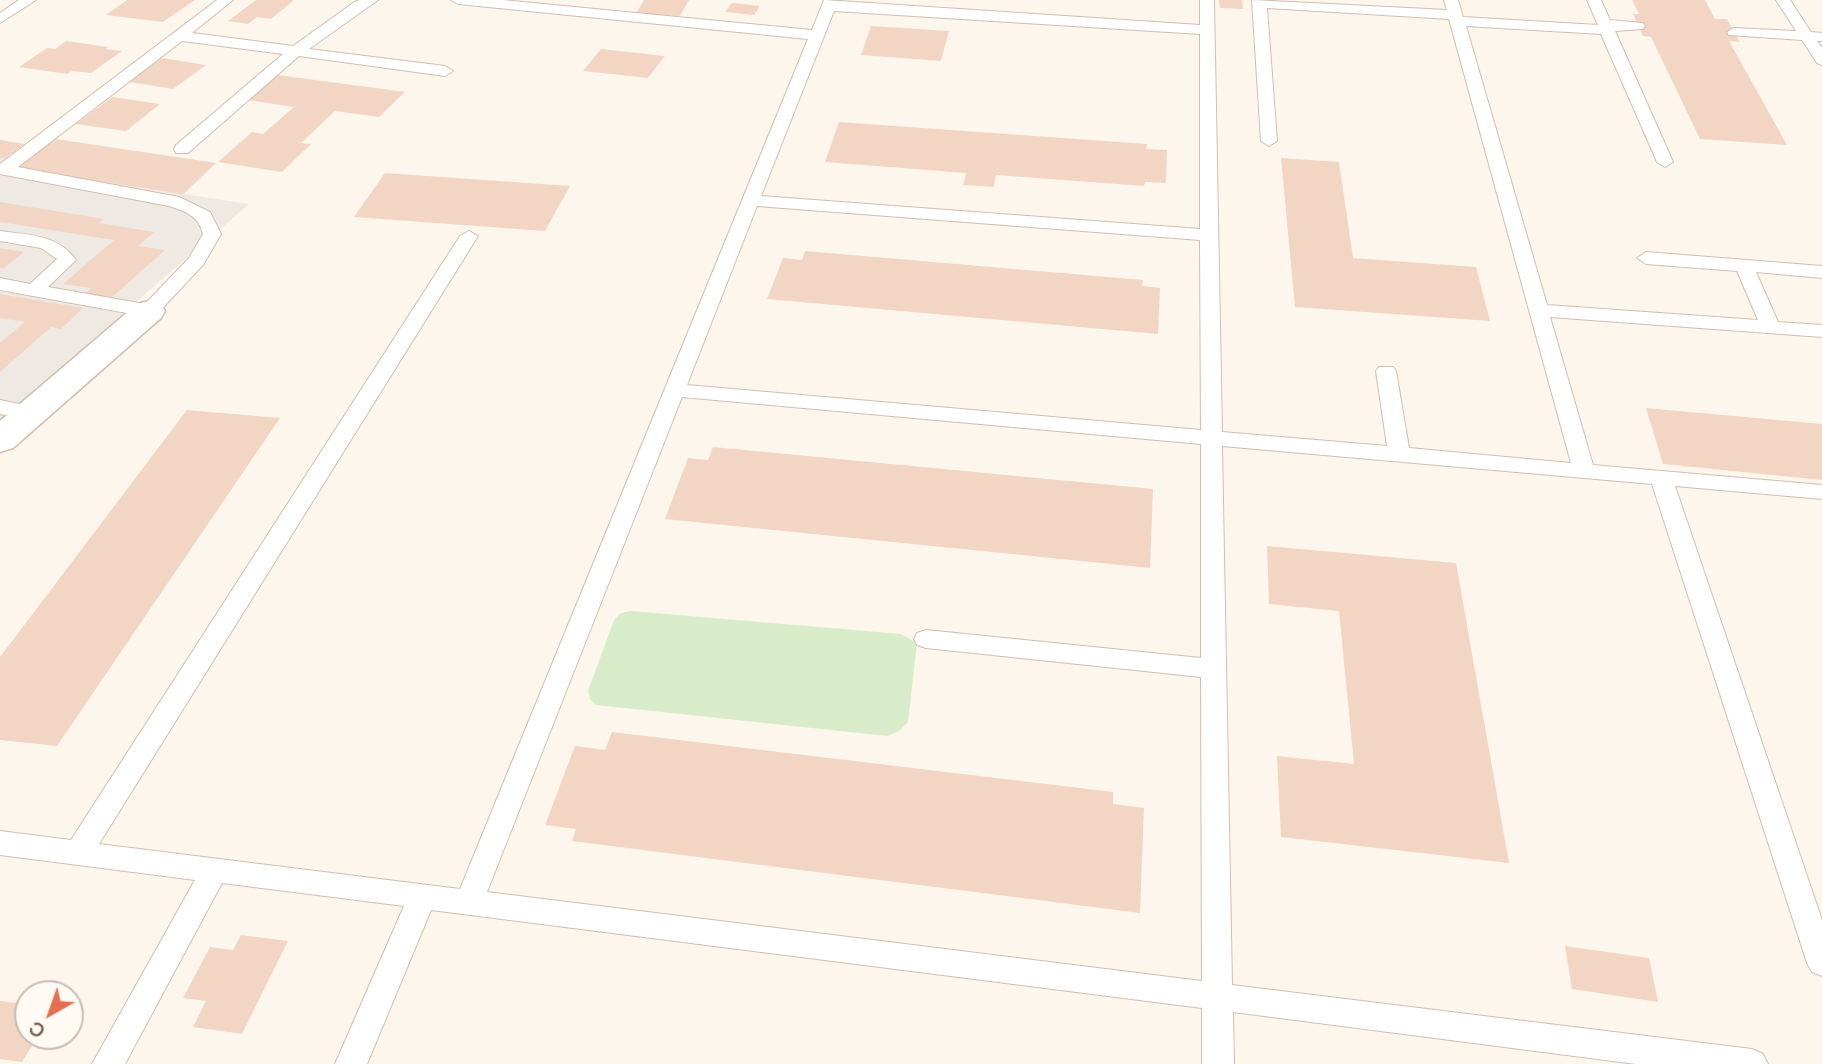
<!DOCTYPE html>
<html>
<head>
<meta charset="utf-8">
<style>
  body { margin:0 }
  #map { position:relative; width:1822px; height:1064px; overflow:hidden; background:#fdf6ec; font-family:Manrope,sans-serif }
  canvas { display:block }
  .north { position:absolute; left:14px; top:980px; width:70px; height:70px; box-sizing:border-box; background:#fffaf3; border:2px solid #cabbb1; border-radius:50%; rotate:220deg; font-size:19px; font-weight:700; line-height:28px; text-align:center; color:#7a5c4d }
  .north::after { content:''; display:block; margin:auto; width:24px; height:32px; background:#e76f51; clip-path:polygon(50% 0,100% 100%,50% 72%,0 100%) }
</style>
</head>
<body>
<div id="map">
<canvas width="1822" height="1064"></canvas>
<div class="north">С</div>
</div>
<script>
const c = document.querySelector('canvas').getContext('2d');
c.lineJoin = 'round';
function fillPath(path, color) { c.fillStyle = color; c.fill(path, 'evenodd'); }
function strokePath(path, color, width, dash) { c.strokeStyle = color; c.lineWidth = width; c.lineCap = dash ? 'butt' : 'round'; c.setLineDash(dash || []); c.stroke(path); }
const industrial = new Path2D(`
  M 55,139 L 216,163 L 184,194 L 249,204 L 0,420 L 0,140 L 44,147 Z`);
const green = new Path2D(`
  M 631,611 L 901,634 L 917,643 L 908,722 L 899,731 L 887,736 L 596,705 L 590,699 L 588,691 L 614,620 L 621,613 Z`);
const building = new Path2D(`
  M 127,0 L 195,0 L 163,22 L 106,15 Z
  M 256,0 L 294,0 L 271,19 L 257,17 L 248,24 L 228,21 Z
  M 644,0 L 689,0 L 680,16 L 636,13 Z
  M 1219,0 L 1242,0 L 1243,9 L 1220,8 Z
  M 1632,0 L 1705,0 L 1715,19 L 1727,19 L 1740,42 L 1729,41 L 1787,145 L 1700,139 L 1651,37 L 1643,36 L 1633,14 L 1639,14 Z
  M 732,3 L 760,6 L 754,15 L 725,12 Z
  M 871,26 L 949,31 L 941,61 L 861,55 Z
  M 66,41 L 108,47 L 106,49 L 122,51 L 91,73 L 72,71 L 67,74 L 19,67 L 47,48 L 55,49 Z
  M 601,49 L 665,56 L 648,78 L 583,71 Z
  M 162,58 L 206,65 L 173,89 L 129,82 Z
  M 278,75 L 405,92 L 379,117 L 335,111 L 301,143 L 311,144 L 282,172 L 218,162 L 252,132 L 263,134 L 294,107 L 248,100 Z
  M 112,97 L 160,104 L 126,131 L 76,124 Z
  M 839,122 L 1147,144 L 1146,149 L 1167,150 L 1166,183 L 1145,182 L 1144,186 L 996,175 L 994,187 L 963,185 L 966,173 L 825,162 Z
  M 55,139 L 216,163 L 183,194 L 15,168 Z
  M 0,140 L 24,144 L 5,158 L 0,158 Z
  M 1281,158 L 1339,162 L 1353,258 L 1476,267 L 1490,321 L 1295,307 Z
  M 385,173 L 570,186 L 545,231 L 354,217 Z
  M 0,202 L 104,219 L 99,223 L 154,232 L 138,246 L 165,250 L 111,298 L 86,293 L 91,288 L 63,284 L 114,240 L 0,222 Z
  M 0,248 L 24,252 L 3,269 L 0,268 Z
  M 805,251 L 1143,280 L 1142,286 L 1160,288 L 1158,334 L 767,299 L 783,258 L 802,260 Z
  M 0,294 L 83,308 L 61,329 L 51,327 L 0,372 L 0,343 L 25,322 L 0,318 Z
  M 1646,408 L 1822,424 L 1822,480 L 1663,464 Z
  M 187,410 L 280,418 L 57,746 L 0,740 L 0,657 Z
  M 713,447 L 1153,489 L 1150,568 L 665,519 L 688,458 L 708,460 Z
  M 1267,546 L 1456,563 L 1509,863 L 1281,837 L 1277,756 L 1354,764 L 1339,611 L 1269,604 Z
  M 612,732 L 1113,792 L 1113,804 L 1144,808 L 1140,913 L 572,841 L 576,829 L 545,825 L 575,746 L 605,750 Z
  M 241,935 L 288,941 L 242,1034 L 193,1027 L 206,1001 L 183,998 L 210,947 L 233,950 Z
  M 1565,946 L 1649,958 L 1658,1002 L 1572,989 Z
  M 0,1001 L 28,1004 L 28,1036 L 38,1036 L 22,1062 L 0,1059 Z`);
const service = new Path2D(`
  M 19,0 L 36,0 L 0,23 L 0,13 Z
  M 217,0 L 233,0 L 192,33 L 293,46 L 353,3 L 359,0 L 378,0 L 309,49 L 445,66 L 453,71 L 445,76 L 299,56 L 188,153 L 176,153 L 174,149 L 176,145 L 283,54 L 182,41 L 18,167 L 179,197 L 210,212 L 221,234 L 203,265 L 156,315 L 149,317 L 0,290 L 0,278 L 30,284 L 57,259 L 41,248 L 0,241 L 0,231 C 28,235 58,234 76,260 L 48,287 L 145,304 L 189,258 L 203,234 C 199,216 185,211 169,206 L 0,174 L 0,164 Z
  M 451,0 L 502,0 L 812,30 L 824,0 L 1200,25 L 1200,0 L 1214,0 L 1222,432 L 1387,446 L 1376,371 L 1379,367 L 1393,367 L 1396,371 L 1409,448 L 1571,463 L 1449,19 L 1267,8 L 1277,141 L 1269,146 L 1261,141 L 1252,0 L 1447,10 L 1444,0 L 1458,0 L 1463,17 L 1598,25 L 1587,0 L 1601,0 L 1610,20 L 1643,23 L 1645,26 L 1643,29 L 1615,31 L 1673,162 L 1665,167 L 1657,162 L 1601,34 L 1466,26 L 1547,305 L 1758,320 L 1737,271 L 1646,264 L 1637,258 L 1646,252 L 1822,266 L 1822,278 L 1756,272 L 1778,322 L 1822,325 L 1822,337 L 1550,317 L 1593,465 L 1822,485 L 1822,499 L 1675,486 L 1822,920 L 1822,976 L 1812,972 L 1807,963 L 1652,484 L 1222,446 L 1232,985 L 1752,1049 L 1763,1054 L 1768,1064 L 1636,1064 L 1233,1012 L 1234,1064 L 1202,1064 L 1202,1008 L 431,910 L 367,1064 L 335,1064 L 404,906 L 222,883 L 125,1064 L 92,1064 L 195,880 L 0,855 L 0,831 L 71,840 L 460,236 L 469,231 L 478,236 L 99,844 L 460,889 L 808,39 L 458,4 ZM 834,11 L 1200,34 L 1200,229 L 761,196 ZM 757,206 L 1200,240 L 1201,430 L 687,385 ZM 682,397 L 1201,444 L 1201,658 L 926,630 L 917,633 L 914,639 L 917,645 L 926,648 L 1201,677 L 1202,981 L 487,892 Z
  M 1776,0 L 1790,0 L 1811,32 L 1822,33 L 1822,41 L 1817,41 L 1822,48 L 1822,65 L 1817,63 L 1802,40 L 1729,35 L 1727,32 L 1734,28 L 1796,31 Z
  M 0,400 L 38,408 L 41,413 L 38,418 L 31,420 L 0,414 Z`);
const minor = new Path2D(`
  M 149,301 L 161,304 L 165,311 L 161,318 L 13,448 L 0,452 L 0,421 L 137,304 Z`);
fillPath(industrial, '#efe9e4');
fillPath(green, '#d8ecc9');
fillPath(building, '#f3d5c3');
strokePath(service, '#d1beb0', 2);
strokePath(minor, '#d1beb0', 3);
fillPath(service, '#fff');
fillPath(minor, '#fff');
</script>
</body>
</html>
